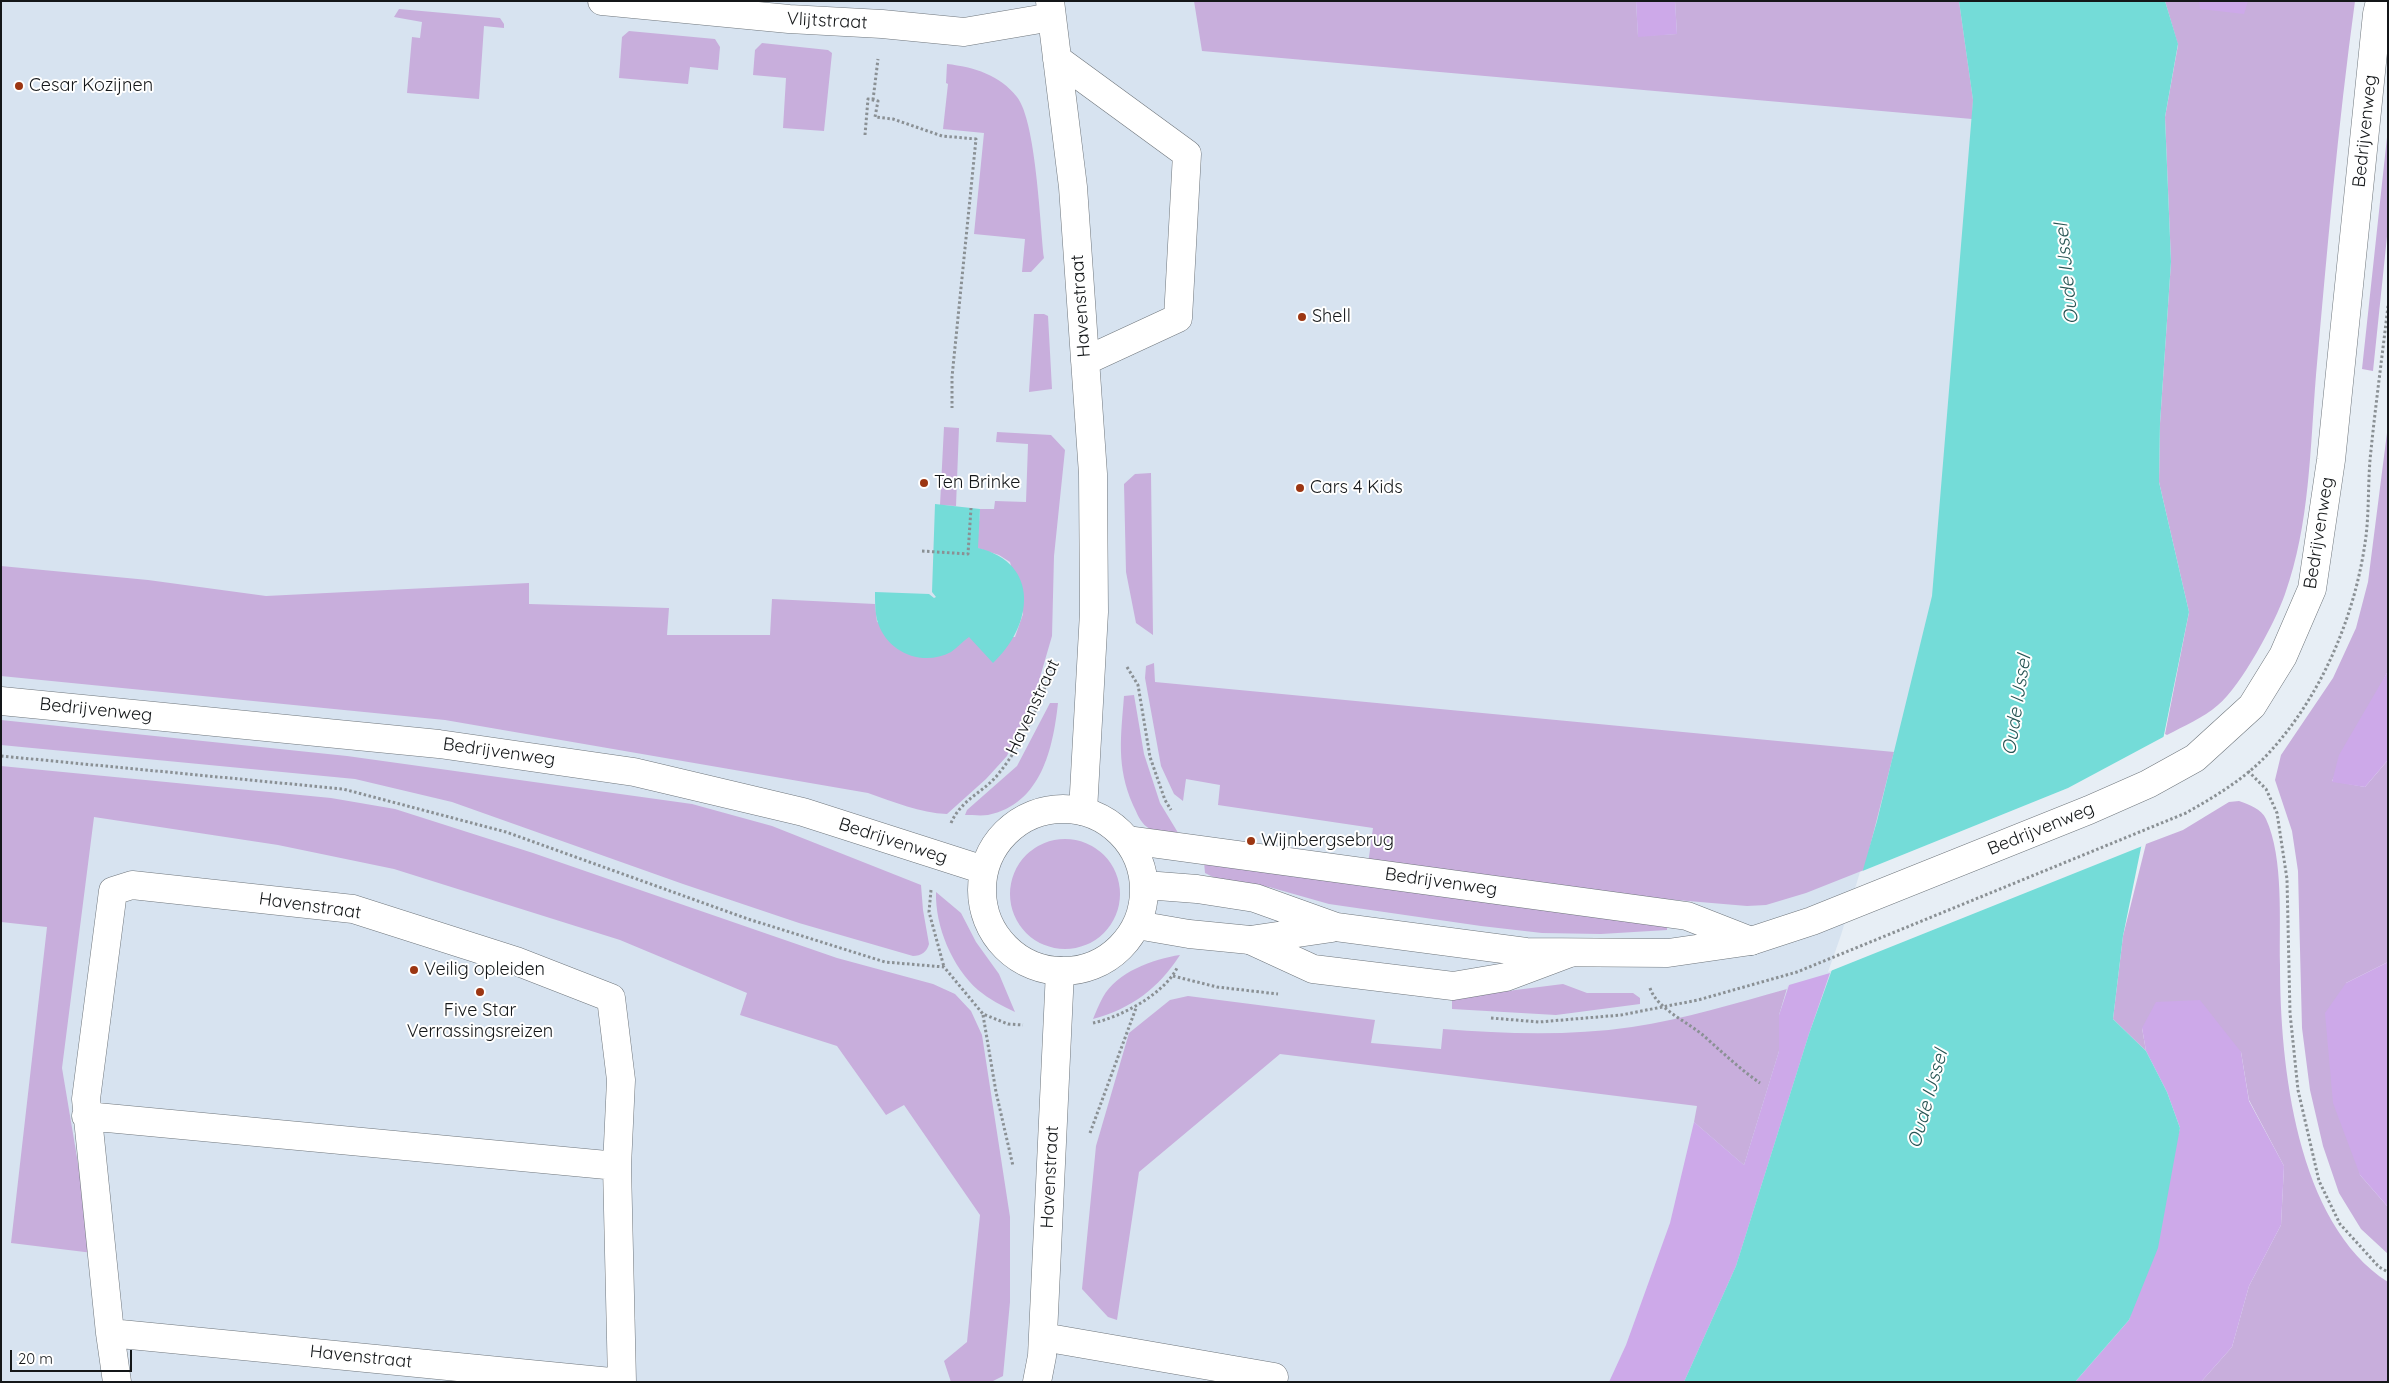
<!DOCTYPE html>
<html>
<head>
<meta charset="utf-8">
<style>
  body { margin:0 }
  #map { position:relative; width:2389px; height:1383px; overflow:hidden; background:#e7eef5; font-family:Quicksand,sans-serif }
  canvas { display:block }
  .frame { position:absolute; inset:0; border:2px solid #141719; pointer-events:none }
  .scale { position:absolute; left:10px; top:1350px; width:122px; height:22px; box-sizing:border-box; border:2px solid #141719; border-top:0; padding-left:6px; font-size:15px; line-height:18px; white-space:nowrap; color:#141719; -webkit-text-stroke:4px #fff; paint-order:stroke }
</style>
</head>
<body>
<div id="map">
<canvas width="2389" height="1383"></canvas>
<div class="frame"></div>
<div class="scale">20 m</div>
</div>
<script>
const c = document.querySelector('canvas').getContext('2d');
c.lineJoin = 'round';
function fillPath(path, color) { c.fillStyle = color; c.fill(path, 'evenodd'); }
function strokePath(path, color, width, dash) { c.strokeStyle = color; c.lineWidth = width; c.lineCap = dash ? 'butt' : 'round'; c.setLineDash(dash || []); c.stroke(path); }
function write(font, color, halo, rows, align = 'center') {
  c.font = font + ' Quicksand,sans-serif'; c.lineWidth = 4; c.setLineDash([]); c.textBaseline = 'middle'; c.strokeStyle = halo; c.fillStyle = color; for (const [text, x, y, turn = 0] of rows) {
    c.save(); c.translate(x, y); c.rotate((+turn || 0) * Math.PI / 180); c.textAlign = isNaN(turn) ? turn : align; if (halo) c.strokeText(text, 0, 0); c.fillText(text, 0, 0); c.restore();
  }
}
const built = new Path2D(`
  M 1,1 L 2002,1 L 2075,325 L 1815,1382 L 1,1382 Z`);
const green = new Path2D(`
  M 1194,1 L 1636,1 L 1638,36 L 1677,34 L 1675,1 L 1959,1 L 1973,100 L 1972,119 L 1202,51 Z
  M 2165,1 L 2355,1 C 2338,125 2327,251 2316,375 C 2310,448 2310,524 2285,594 C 2275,623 2241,686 2218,705 C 2203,718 2184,726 2167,735 L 2165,734 L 2189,612 L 2159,482 L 2160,423 L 2171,262 L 2165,117 L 2178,45 Z
  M 399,9 L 500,18 L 504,24 L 504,28 L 484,26 L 479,99 L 407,93 L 412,37 L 420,38 L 422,22 L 394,17 Z
  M 629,31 L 715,39 L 720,47 L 718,70 L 690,67 L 688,84 L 619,78 L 622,37 Z
  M 762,43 L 828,50 L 832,53 L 824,131 L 783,128 L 786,78 L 753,75 L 755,50 Z
  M 947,64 C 974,67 1000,75 1017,97 C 1036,121 1040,223 1044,258 L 1031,272 L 1022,272 L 1025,239 L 974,234 L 984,133 L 943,129 L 948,84 L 946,83 Z
  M 2388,128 L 2388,227 L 2373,371 L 2362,369 Z
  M 1034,314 L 1044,314 L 1048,316 L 1052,389 L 1029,392 Z
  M 2388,425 L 2388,671 L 2332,781 L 2365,787 L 2388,760 L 2388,962 L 2346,983 L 2360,1175 L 2388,1207 L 2388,1254 L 2361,1229 L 2339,1193 L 2323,1146 L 2310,1090 L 2302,1028 L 2298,871 L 2292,831 L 2275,780 L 2281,755 L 2333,678 L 2356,628 L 2368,582 Z
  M 944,427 L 959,428 L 956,506 L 940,505 Z
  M 997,432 L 1051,435 L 1065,450 L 1054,556 L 1052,636 L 1036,691 L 1007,756 L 986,779 L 947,814 C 920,813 894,802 868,793 L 445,720 L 1,676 L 1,566 L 148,580 L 266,596 L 529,583 L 529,604 L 669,608 L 667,635 L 770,635 L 772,599 L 875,604 L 877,622 L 960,644 L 969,636 L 1015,637 L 1023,614 L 1010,562 L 999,555 L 977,548 L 980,509 L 994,509 L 995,501 L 1026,502 L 1028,444 L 996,442 Z
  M 1151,473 L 1153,635 L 1136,623 L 1126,572 L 1124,484 L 1135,474 Z
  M 1154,663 L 1155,682 L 1894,752 L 1864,870 L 1806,893 L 1766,905 L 1747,906 L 1606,894 L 1368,864 L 1373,828 L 1218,805 L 1220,785 L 1186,779 L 1183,801 L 1174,794 L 1161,766 L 1145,678 L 1146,666 Z
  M 1134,695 L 1144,754 L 1160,803 L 1180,836 C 1169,835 1156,834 1147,827 C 1140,822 1137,813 1133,805 C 1116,766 1121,736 1124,696 Z
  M 1050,703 L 1058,703 C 1053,749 1041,804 988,815 C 981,816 972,815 965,815 L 967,810 L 1017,766 Z
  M 1,720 L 347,756 L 692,804 L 772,826 L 921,885 L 923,910 L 929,944 C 927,952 921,956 913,956 L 799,923 L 683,884 L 452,802 L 355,779 L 1,745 Z
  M 1,766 L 331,798 L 395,809 L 533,853 L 837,958 L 933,984 L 955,994 L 971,1011 L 982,1035 L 1010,1217 L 1010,1302 L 1003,1376 L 991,1382 L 951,1382 L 944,1361 L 967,1342 L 980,1215 L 904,1105 L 886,1115 L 837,1046 L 740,1015 L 747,993 L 620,940 L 394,869 L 278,845 L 94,817 L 62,1068 L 93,1253 L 11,1243 L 47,927 L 1,922 Z
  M 2239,801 C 2248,804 2262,809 2266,819 C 2284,858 2279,922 2280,965 C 2280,1064 2296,1223 2388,1282 L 2388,1382 L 2201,1382 L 2232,1347 L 2249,1286 L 2281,1225 L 2284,1166 L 2249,1100 L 2241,1052 L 2142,1028 L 2146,1051 L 2113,1019 L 2123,936 L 2146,844 L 2183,830 L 2229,802 Z
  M1010 894a55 55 0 1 1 110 0a55 55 0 1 1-110 0Z
  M 1204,862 L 1667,924 L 1667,930 L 1601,934 L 1542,933 L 1481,926 L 1329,904 L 1269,887 L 1221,881 L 1205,873 Z
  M 936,892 L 961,913 L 976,942 L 999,974 L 1015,1012 C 1002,1006 989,999 978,990 C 952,967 935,926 936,892 Z
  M 1180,955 C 1159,988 1131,1009 1093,1019 C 1096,1012 1099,1004 1103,997 C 1117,972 1153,959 1180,955 Z
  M 1563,984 L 1587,993 L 1633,993 L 1640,998 L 1640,1004 L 1556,1015 L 1452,1009 L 1452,998 Z
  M 1788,985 L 1779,1015 L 1779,1051 L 1744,1165 L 1694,1122 L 1697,1106 L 1280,1054 L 1139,1172 L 1117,1320 L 1108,1317 L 1082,1289 L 1096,1146 L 1129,1033 L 1170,1000 L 1188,996 L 1375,1020 L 1371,1043 L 1441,1049 L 1443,1029 C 1507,1034 1570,1036 1632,1027 C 1684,1019 1737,1003 1787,989 Z`);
const forest = new Path2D(`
  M 1636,1 L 1675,1 L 1677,34 L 1638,37 Z
  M 2199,1 L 2248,1 L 2244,14 L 2200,9 Z
  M 2388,671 L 2388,760 L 2365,787 L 2332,782 L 2339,755 Z
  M 2388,962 L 2388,1207 L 2360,1175 L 2333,1103 L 2325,1013 L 2346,983 Z
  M 1830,973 L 1809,1034 L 1736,1266 L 1684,1382 L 1609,1382 L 1626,1345 L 1670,1223 L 1694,1122 L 1744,1165 L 1779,1051 L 1779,1015 L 1789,985 Z
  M 2200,1000 L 2241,1052 L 2249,1101 L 2284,1166 L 2281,1225 L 2249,1286 L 2232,1347 L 2201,1382 L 2075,1382 L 2129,1320 L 2180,1128 L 2167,1092 L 2146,1051 L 2142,1028 L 2156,1002 Z`);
const water = new Path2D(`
  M 1959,1 L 2165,1 L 2178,44 L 2165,117 L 2171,262 L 2160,423 L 2159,482 L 2189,612 L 2123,936 L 2113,1019 L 2146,1051 L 2167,1092 L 2180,1128 L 2158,1248 L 2129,1320 L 2075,1382 L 1684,1382 L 1736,1266 L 1809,1034 L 1844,936 L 1877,821 L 1932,596 L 1973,100 Z
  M 935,504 L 980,509 L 978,548 C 1041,563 1033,626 993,663 L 969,637 C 963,641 957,648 951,652 C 923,667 888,653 878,623 C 875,614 875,602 875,592 L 929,594 L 934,598 L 936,597 L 932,592 Z`);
const pier = new Path2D(`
  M 2167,735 L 2145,845 L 1828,972 L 1841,935 L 1860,872 L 2068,788 Z`);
const path = new Path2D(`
  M 873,100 L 878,59
  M 865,135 L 868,99 L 878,101 L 875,117 L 893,119 L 942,136 L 976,139 L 952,377 L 952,408
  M 922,551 L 968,554 L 971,508
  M 1127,667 L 1138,685 L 1150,757 L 1165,800 L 1171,810
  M 1,756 L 343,789 L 506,832 L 748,919 L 885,962 L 944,967 L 983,1014 L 1008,1024 L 1023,1025
  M 2248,771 L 2266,789 L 2277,813 L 2287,879 L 2290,1013 L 2298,1090 L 2319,1181 L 2340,1224 L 2379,1267 L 2388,1272
  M 951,823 C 962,798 985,792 999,773 C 1025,741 1040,701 1054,663
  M 931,890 L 929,912 L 944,967
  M 1173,976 L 1217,987 L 1278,994
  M 1650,988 C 1657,1009 1688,1022 1704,1036 C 1723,1053 1740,1069 1760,1083
  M 983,1015 L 996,1092 L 1013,1166
  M 1491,1018 L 1539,1022 L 1621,1015 L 1698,1000 L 1797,972 L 2186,813 C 2214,797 2243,780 2266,756 C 2321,698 2356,615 2366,536 C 2369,511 2368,485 2370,460 C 2375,409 2382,358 2388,306
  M 1093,1023 C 1121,1017 1164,994 1177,968
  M 1090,1133 L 1136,1008`);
const minor = new Path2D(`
  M 602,1 L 789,19 L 882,24 L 964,32 L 1052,17
  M 1050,1 L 1073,187 L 1093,474 L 1094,612 L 1083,811
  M 1057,59 L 1187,154 L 1178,318 L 1085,361
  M 1128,840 L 1687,916 L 1751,941
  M 1250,940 L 1313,969 L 1453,986 L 1506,977 L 1570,953
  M 86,1116 L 617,1166
  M 110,1333 L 611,1382
  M 1043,1337 L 1274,1377
  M 117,1382 L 110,1333 L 86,1099 L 113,891 L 132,885 L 353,909 L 516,961 L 611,998 L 621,1080 L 617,1166 L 622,1382
  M 1037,1382 L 1042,1356 L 1060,971`);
const major = new Path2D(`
  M 1,701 L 439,744 L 634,772 L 803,812 L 984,870
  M982 890a81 81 0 1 1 162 0a81 81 0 1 1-162 0Z
  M 1145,885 L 1197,889 L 1255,898 L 1336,927 L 1526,952 L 1668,953 L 1751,941 L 1812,921 L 2089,810 L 2148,784 L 2195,758 L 2252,706 L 2283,656 L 2312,589 L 2331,460 L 2377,14 L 2380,1
  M 1137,925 L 1189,934 L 1250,940 L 1332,928`);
const markers = [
  [19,86,5,"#9c3612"],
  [1302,317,5,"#9c3612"],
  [924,483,5,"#9c3612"],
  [1300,488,5,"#9c3612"],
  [1251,841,5,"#9c3612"],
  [414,970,5,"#9c3612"],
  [480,992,5,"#9c3612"]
];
const streetNames = [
  ["Vlijtstraat",827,21,3],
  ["Bedrijvenweg",2365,131,-84],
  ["Havenstraat",1081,306,-94],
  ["Bedrijvenweg",2319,533,-81],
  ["Havenstraat",1033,707,-65],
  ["Bedrijvenweg",96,710,6],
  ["Bedrijvenweg",499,752,8],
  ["Bedrijvenweg",2041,829,-22],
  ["Bedrijvenweg",893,841,18],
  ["Bedrijvenweg",1441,882,8],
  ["Havenstraat",310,906,8],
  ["Havenstraat",1050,1177,-87],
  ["Havenstraat",361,1357,6]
];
const poiNames = [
  ["Cesar Kozijnen",29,86],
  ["Shell",1312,317],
  ["Ten Brinke",934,483],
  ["Cars 4 Kids",1310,488],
  ["Wijnbergsebrug",1261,841],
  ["Veilig opleiden",424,970],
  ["Five Star",480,1011,"center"],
  ["Verrassingsreizen",480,1032,"center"]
];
const waterNames = [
  ["Oude IJssel",2067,274,-96],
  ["Oude IJssel",2017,705,-81],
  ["Oude IJssel",1928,1099,-74]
];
fillPath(built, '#d7e3f0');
fillPath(green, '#c8aedc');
fillPath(forest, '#cda9e9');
fillPath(water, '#74dcd8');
fillPath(pier, '#e7eef5');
strokePath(minor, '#6f767c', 29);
strokePath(major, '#6f767c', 29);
strokePath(path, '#8a9094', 3, [2.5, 2.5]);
strokePath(minor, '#fff', 28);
strokePath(major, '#fff', 28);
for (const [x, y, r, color] of markers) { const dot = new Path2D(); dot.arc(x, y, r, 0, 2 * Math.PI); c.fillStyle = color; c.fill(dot); strokePath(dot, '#fff', 2); }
write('18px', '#141719', '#fff', streetNames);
write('18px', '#141719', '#fff', poiNames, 'left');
write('italic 19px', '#275554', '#fff', waterNames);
</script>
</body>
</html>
